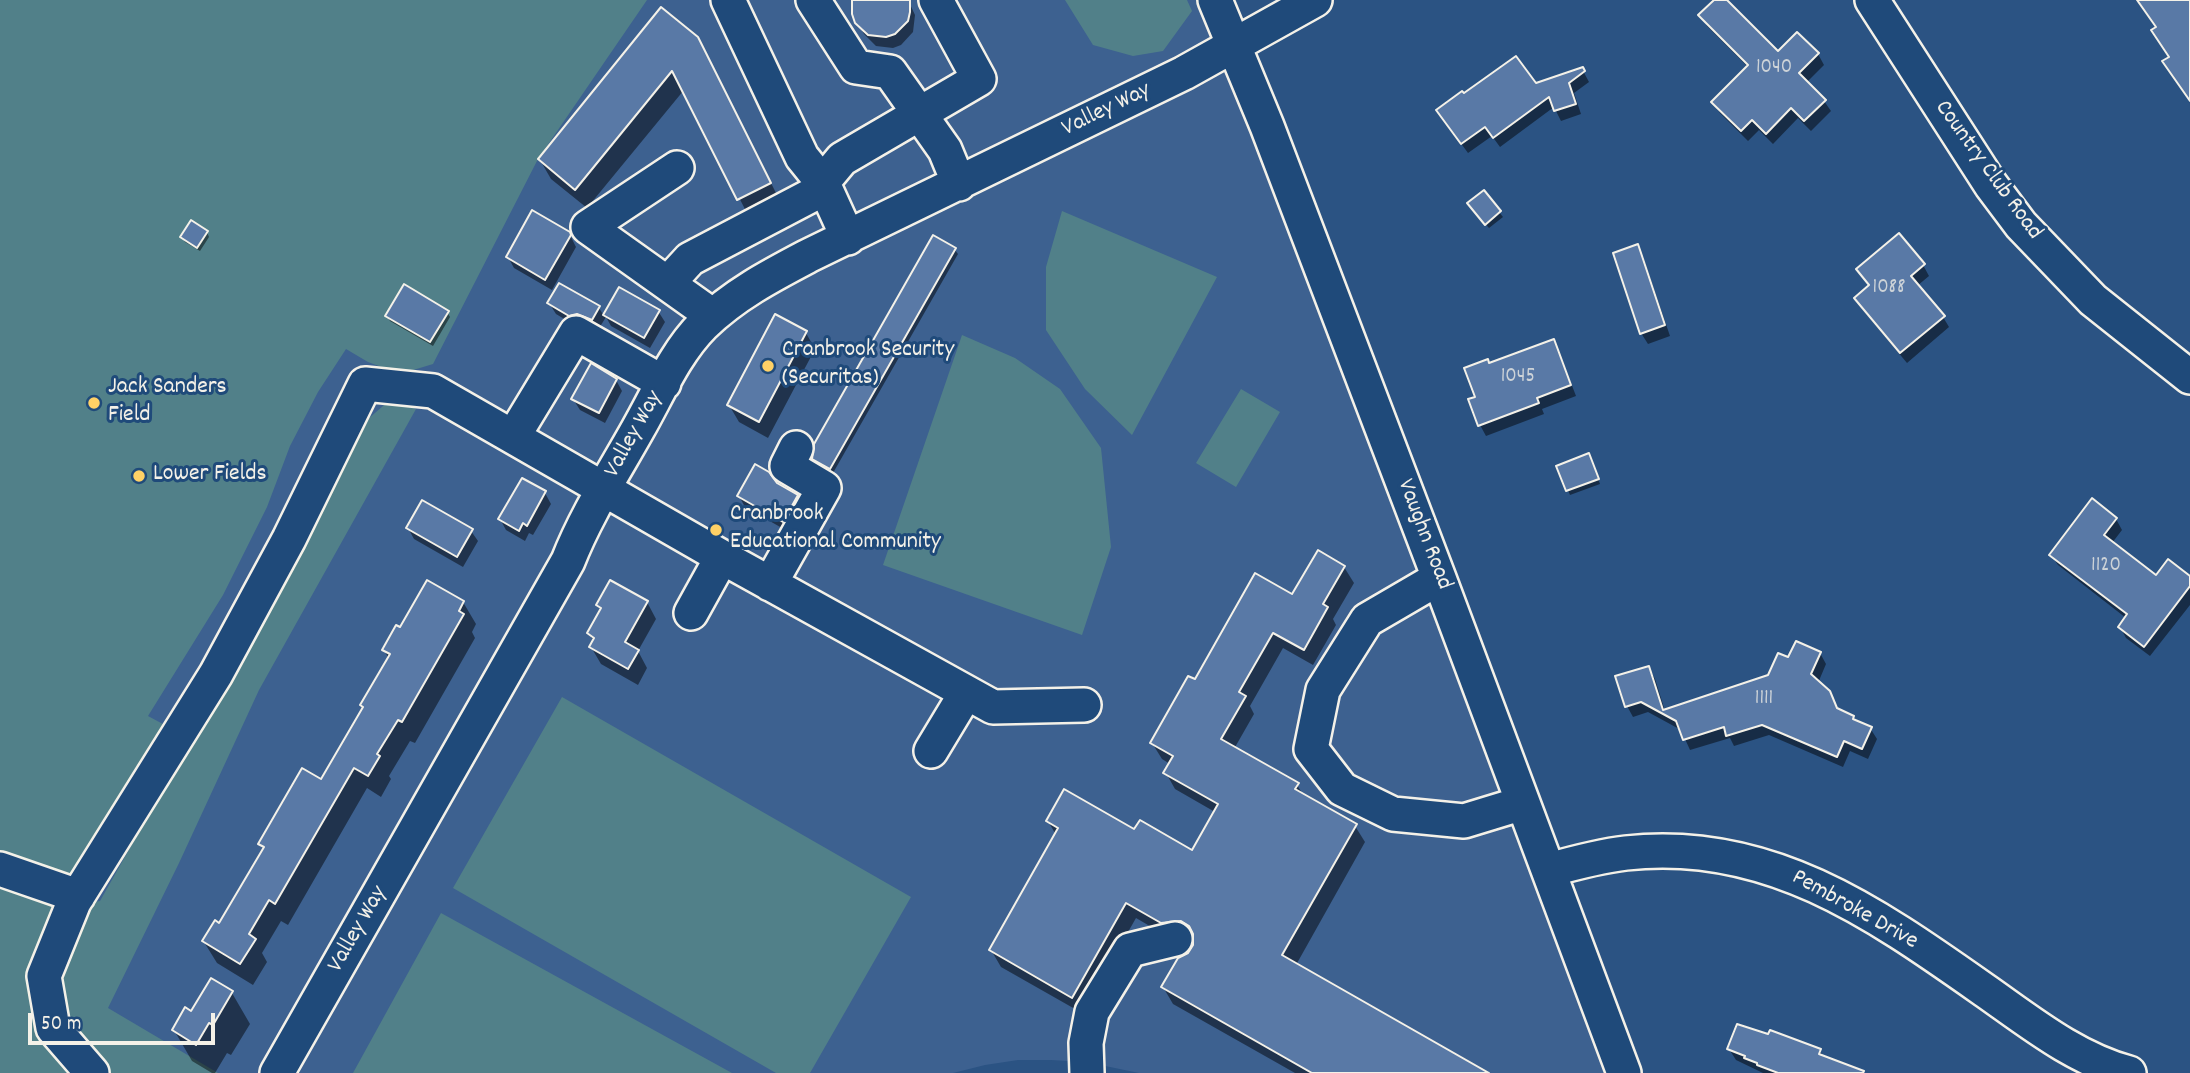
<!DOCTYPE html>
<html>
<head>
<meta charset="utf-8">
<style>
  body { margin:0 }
  #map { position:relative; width:2190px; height:1073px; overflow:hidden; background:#2b5383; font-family:Dekko,sans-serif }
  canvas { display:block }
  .scale { position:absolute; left:28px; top:1013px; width:187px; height:32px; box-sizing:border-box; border:4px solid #f4f1e8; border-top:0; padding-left:9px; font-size:21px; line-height:24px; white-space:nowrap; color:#f4f1e8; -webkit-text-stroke:5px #1f4a7a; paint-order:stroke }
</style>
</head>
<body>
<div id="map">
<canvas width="2190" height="1073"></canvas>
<div class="scale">50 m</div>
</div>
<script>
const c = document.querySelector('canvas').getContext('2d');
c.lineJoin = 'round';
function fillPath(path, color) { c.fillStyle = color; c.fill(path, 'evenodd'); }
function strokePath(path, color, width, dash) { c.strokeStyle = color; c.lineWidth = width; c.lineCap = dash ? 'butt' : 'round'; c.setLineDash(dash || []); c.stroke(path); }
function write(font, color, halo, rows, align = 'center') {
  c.font = font + ' Dekko,sans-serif'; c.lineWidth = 6; c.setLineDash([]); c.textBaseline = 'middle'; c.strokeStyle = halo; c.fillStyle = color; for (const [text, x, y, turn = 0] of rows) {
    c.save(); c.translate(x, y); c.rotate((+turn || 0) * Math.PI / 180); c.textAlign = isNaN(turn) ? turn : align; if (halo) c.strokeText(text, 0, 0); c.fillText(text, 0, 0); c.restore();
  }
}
const built = new Path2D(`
  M 0,0 L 1225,0 L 1643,1073 L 1139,1073 L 1086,1062 L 1051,1060 L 1018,1060 L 985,1065 L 953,1073 L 0,1073 Z`);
const green = new Path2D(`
  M 0,0 L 647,0 L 538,159 L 433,364 L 400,374 L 368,362 L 346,349 L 318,392 L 290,446 L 267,507 L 223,595 L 148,716 L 174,730 L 60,907 L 100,901 L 232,667 L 360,426 L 391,399 L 416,409 L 259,690 L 179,863 L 108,1008 L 218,1073 L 0,1073 Z
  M 1065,0 L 1187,0 L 1192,11 L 1163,51 L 1133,56 L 1093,45 Z
  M 1062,211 L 1217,277 L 1132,435 L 1085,389 L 1046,330 L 1046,267 Z
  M 962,335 L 1015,358 L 1060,389 L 1101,448 L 1111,547 L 1082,635 L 883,565 Z
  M 1241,389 L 1280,412 L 1236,487 L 1196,463 Z
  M 562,697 L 911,897 L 810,1073 L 776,1073 L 453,888 Z
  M 441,913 L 732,1073 L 353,1073 Z`);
const shadow = new Path2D(`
  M 856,0 L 908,0 L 915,15 L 913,32 L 901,45 L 893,48 L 876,46 L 864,34 L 857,22 Z
  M 1723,0 L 1778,54 L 1797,34 L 1818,54 L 1824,65 L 1806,83 L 1824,101 L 1831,111 L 1811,131 L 1798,118 L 1773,144 L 1759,130 L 1748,141 L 1720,113 L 1713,102 L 1748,67 L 1707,26 L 1701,16 Z
  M 661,10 L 709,59 L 781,203 L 750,219 L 684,90 L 587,208 L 551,179 L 540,160 Z
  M 1582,69 L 1589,82 L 1574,93 L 1581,114 L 1561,121 L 1554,107 L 1500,147 L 1492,136 L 1468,153 L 1444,120 Z
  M 1483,192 L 1503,217 L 1489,228 L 1472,208 Z
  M 207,232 L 209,237 L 200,251 L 185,242 L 182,237 Z
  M 569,233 L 576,247 L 552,290 L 514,268 L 508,257 Z
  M 1637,246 L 1643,257 L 1670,336 L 1648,344 L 1641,333 Z
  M 955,250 L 958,254 L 833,473 L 817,463 L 814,458 Z
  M 1923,265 L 1929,276 L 1917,286 L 1943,317 L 1949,327 L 1907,363 L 1862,309 L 1856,298 L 1869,286 L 1858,269 Z
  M 619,289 L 658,311 L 665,322 L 650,348 L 611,326 L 606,317 L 598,330 L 576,326 L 556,314 L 549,303 L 599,308 L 604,316 Z
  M 447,312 L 450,317 L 433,346 L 390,321 L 387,316 Z
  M 806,333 L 815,349 L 768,438 L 739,422 L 729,405 Z
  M 1553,341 L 1559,352 L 1576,396 L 1542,409 L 1544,414 L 1486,436 L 1480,425 L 1489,365 Z
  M 616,380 L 622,391 L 605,423 L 580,410 L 573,399 Z
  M 1591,460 L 1600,484 L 1570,495 L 1558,467 Z
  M 776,484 L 797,496 L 803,507 L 789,532 L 745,507 L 739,496 Z
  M 545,493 L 551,504 L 533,535 L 529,533 L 525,541 L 506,530 L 500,519 Z
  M 2116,519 L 2122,530 L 2112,543 L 2157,577 L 2190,578 L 2190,605 L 2150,656 L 2126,638 L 2120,627 L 2126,618 L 2058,565 L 2051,555 Z
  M 408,528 L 471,531 L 478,541 L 463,567 L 414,539 Z
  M 1344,567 L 1354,583 L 1333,619 L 1336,625 L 1313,665 L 1283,648 L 1250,706 L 1254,714 L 1234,749 L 1297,785 L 1304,796 L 1355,826 L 1365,842 L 1296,965 L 1486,1073 L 1295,1073 L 1173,1004 L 1163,987 L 1189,955 L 1195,946 L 1195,939 L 1192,937 L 1172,939 L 1136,918 L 1082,1013 L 1001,967 L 991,950 L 1056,835 L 1048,821 L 1135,832 L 1193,852 L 1215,812 L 1175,789 L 1166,773 L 1170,764 L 1162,759 L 1152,743 L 1195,681 L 1293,596 Z
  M 463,602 L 476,624 L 472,632 L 475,638 L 415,743 L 410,741 L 389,776 L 391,779 L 381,797 L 367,788 L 288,925 L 281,921 L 262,953 L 267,962 L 253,985 L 217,963 L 204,942 L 220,925 L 264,850 L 260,844 L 322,781 L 364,709 L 362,705 L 389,659 L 384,650 L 400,629 Z
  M 647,602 L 656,619 L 638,651 L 647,668 L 638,685 L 601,664 L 591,647 L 594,642 L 589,633 L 601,611 L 598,605 Z
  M 1820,653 L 1826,664 L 1818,683 L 1829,692 L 1838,711 L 1870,728 L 1877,739 L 1868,759 L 1850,751 L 1843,767 L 1769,735 L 1734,746 L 1730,738 L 1690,750 L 1681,730 L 1648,712 L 1633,717 L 1627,706 L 1649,668 L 1655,679 L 1665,711 L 1769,677 L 1789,659 Z
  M 232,993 L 250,1024 L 231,1055 L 227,1053 L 215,1073 L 212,1073 L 192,1061 L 174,1030 Z
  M 1729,1049 L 1820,1051 L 1824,1058 L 1856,1073 L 1763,1073 L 1736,1060 Z`);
const building = new Path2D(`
  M 852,0 L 910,0 L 910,12 L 908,21 L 895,34 L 886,37 L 868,35 L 855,23 L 852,14 Z
  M 1714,0 L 1727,0 L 1778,51 L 1797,32 L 1819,53 L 1799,73 L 1826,100 L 1804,121 L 1791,108 L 1766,134 L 1752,120 L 1741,131 L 1711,102 L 1748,65 L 1698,15 Z
  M 2137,0 L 2190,0 L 2190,101 L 2162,61 L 2169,57 L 2151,30 L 2156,27 Z
  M 661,7 L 698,37 L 771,183 L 737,200 L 672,71 L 575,190 L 538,159 Z
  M 1516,56 L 1536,83 L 1583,67 L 1585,71 L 1569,83 L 1576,104 L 1554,111 L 1549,97 L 1493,138 L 1485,127 L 1461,144 L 1436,110 L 1462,91 L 1464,93 Z
  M 1484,190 L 1501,211 L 1485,225 L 1467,203 Z
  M 532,210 L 570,232 L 571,235 L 545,280 L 506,257 Z
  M 191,220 L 208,231 L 197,248 L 180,237 Z
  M 1899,233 L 1925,264 L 1911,276 L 1945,316 L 1900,353 L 1854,298 L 1869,285 L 1856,269 Z
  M 933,235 L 956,248 L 830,469 L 812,459 L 814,444 Z
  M 1638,244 L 1665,325 L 1640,334 L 1613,253 Z
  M 559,283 L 600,306 L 592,320 L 577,314 L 569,316 L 547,303 Z
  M 404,284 L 449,311 L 430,342 L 385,316 Z
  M 619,287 L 660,310 L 644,338 L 603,315 Z
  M 775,314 L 807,331 L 759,422 L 727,405 Z
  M 1554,339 L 1571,385 L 1537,398 L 1539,403 L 1478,426 L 1468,399 L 1475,397 L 1464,368 L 1488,359 L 1489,363 Z
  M 591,363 L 617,379 L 599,413 L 571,399 Z
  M 1589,453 L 1599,479 L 1566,491 L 1556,466 Z
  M 755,464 L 769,472 L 777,483 L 798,495 L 783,522 L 737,496 Z
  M 522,478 L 546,491 L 527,526 L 523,523 L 519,531 L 498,519 Z
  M 2092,498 L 2117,518 L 2104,535 L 2156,575 L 2168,559 L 2190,576 L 2190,586 L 2144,647 L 2118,627 L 2127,614 L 2049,555 Z
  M 422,500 L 473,529 L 457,557 L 406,528 Z
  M 1318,550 L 1345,566 L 1323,604 L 1328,607 L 1304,650 L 1273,633 L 1239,692 L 1246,696 L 1221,739 L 1299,783 L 1295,789 L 1357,824 L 1282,955 L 1489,1073 L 1312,1073 L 1161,987 L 1178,958 L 1188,953 L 1193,945 L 1193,934 L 1189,926 L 1181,921 L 1161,923 L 1126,903 L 1072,998 L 989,950 L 1058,828 L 1046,821 L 1064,789 L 1134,829 L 1140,820 L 1192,850 L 1218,804 L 1163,773 L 1173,756 L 1150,743 L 1188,676 L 1195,679 L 1255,573 L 1292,594 Z
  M 427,580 L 464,601 L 459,611 L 464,614 L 402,722 L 398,720 L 377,754 L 380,756 L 368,776 L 354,768 L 275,904 L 269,900 L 249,934 L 256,939 L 240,964 L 202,941 L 215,920 L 219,923 L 264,847 L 258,844 L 302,768 L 321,779 L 363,707 L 360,705 L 390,654 L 382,650 L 396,625 L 400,627 Z
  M 610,580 L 648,601 L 625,642 L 639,650 L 628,669 L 589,647 L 594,638 L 587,633 L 601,608 L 596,605 Z
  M 1796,641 L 1821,652 L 1811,674 L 1830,691 L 1837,708 L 1854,716 L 1853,719 L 1872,727 L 1862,749 L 1844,741 L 1837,757 L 1762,725 L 1726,736 L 1724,727 L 1683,740 L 1676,721 L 1641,702 L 1625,707 L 1615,676 L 1649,666 L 1663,710 L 1768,675 L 1778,653 L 1788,657 Z
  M 211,978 L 233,991 L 213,1025 L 209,1023 L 196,1045 L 172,1030 L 185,1007 L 191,1011 Z
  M 1737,1024 L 1768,1034 L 1770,1030 L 1821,1049 L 1819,1054 L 1864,1071 L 1863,1073 L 1778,1073 L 1757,1065 L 1757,1063 L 1744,1058 L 1745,1056 L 1727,1049 Z`);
const minor = new Path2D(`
  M 728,0 L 802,157 L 823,183 L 848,238
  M 813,0 L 856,67 L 890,72 L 945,150 L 959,184
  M 1215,0 L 1267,126 L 1439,578 L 1624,1073
  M 1872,0 L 1991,185 L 2021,225 L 2093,300 L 2190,377
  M 677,168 L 588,227 L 713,316
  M 668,283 L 690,259 L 812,195 L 842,159 L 979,79 L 936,0
  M 513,437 L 576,333 L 664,383
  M 1439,578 L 1367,620 L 1323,690 L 1311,749 L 1342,789 L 1393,814 L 1464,821 L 1523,803
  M 770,584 L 824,488 L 787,466 L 796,448
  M 691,613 L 722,557
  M 931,751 L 966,693
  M 0,869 L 78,896
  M 1549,870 C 1574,863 1600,856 1626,853 C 1769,837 1876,914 1987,992 C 2031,1023 2076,1059 2129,1073
  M 92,1073 L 53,1028 L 44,976 L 74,902 L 216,674 L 289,539 L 365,384 L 433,391 L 722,557 L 993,707 L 1084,705
  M 277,1073 L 568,561 C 586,515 614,472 638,429 C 658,394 675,353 703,325 C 735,294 772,275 810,255 L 1184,73 L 1315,0
  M 1087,1073 L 1086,1043 L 1092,1012 L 1130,950 L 1175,939`);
const markers = [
  [768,366,7,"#ffd166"],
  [94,403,7,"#ffd166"],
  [139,476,7,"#ffd166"],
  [716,530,7,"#ffd166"]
];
const numberNames = [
  ["1040",1774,69],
  ["1088",1889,289],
  ["1045",1518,378],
  ["1120",2106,567],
  ["1111",1764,700]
];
const streetNames = [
  ["Valley Way",1107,111,-26],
  ["Country Club Road",1987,171,54],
  ["Valley Way",635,435,-61],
  ["Vaughn Road",1423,535,69],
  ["Pembroke Drive",1854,911,29],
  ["Valley Way",359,930,-60]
];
const poiNames = [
  ["Cranbrook Security",782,352],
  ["(Securitas)",782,380],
  ["Jack Sanders",108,389],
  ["Field",108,417],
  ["Lower Fields",153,476],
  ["Cranbrook",730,516],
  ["Educational Community",730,544]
];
fillPath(built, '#3d6190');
fillPath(green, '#518089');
fillPath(shadow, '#0007');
fillPath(building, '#5979a6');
strokePath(building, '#f4f1e8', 2);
strokePath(minor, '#f4f1e8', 38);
strokePath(minor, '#1f4a7a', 33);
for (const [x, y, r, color] of markers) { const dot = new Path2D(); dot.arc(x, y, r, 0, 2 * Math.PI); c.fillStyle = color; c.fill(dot); strokePath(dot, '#1f4a7a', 2.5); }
write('21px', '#cdd3d8', null, numberNames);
write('24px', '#f4f1e8', '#1f4a7a', streetNames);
write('24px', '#f4f1e8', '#1f4a7a', poiNames, 'left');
</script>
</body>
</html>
